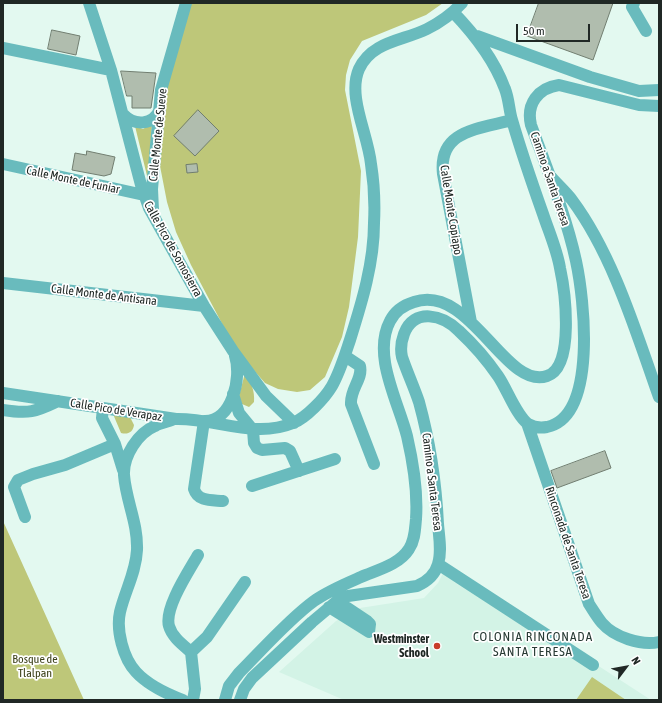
<!DOCTYPE html>
<html>
<head>
<meta charset="utf-8">
<style>
  body { margin:0 }
  #map { position:relative; width:662px; height:703px; overflow:hidden; background:#e3f9f0; font-family:"Asap Condensed",sans-serif }
  canvas { display:block }
  .frame { position:absolute; inset:0; border:4px solid #202825; pointer-events:none }
  .north { position:absolute; left:606px; top:647px; width:40px; height:40px; -webkit-text-stroke:3px #fff; paint-order:stroke; rotate:58deg; font-size:11px; font-weight:700; line-height:16px; text-align:center; color:#202825 }
  .north::after { content:''; display:block; margin:auto; width:14px; height:18px; background:#202825; clip-path:polygon(50% 0,100% 100%,50% 72%,0 100%) }
  .scale { position:absolute; left:516px; top:24px; width:74px; height:18px; box-sizing:border-box; border:2px solid #202825; border-top:0; padding-left:5px; font-size:12px; line-height:14px; white-space:nowrap; color:#202825; -webkit-text-stroke:3px #fff; paint-order:stroke }
</style>
</head>
<body>
<div id="map">
<canvas width="662" height="703"></canvas>
<div class="frame"></div>
<div class="north">N</div>
<div class="scale">50 m</div>
</div>
<script>
const c = document.querySelector('canvas').getContext('2d');
c.lineJoin = 'round';
function fillPath(path, color) { c.fillStyle = color; c.fill(path, 'evenodd'); }
function strokePath(path, color, width, dash) { c.strokeStyle = color; c.lineWidth = width; c.lineCap = dash ? 'butt' : 'round'; c.setLineDash(dash || []); c.stroke(path); }
function write(font, color, halo, rows, align = 'center') {
  c.font = font + ' "Asap Condensed",sans-serif'; c.lineWidth = 3.5; c.setLineDash([]); c.textBaseline = 'middle'; c.strokeStyle = halo; c.fillStyle = color; for (const [text, x, y, turn = 0] of rows) {
    c.save(); c.translate(x, y); c.rotate((+turn || 0) * Math.PI / 180); c.textAlign = isNaN(turn) ? turn : align; if (halo) c.strokeText(text, 0, 0); c.fillText(text, 0, 0); c.restore();
  }
}
const built = new Path2D(`
  M 446,567 L 651,700 L 344,700 L 279,672 L 336,621 L 360,608 L 424,598 L 438,583 Z`);
const green = new Path2D(`
  M 190,3 L 443,3 L 426,15 L 362,41 L 350,60 L 346,75 L 345,90 L 361,171 L 358,237 L 349,307 L 342,337 L 325,377 L 310,390 L 297,392 L 278,389 L 265,383 L 236,350 L 191,265 L 176,232 L 167,202 L 160,166 L 165,91 Z
  M 152,124 L 148,180 L 135,126 L 143,129 Z
  M 245,373 C 251,382 255,391 254,402 L 249,407 L 242,404 L 239,396 Z
  M 113,414 L 130,417 L 134,425 C 133,432 128,435 121,433 Z
  M 3,521 L 84,700 L 3,700 Z
  M 592,677 L 626,700 L 576,700 Z`);
const building = new Path2D(`
  M 539,3 L 613,3 L 593,60 L 527,36 Z
  M 52,30 L 80,36 L 76,55 L 48,49 Z
  M 121,71 L 156,73 L 151,108 L 132,108 L 132,96 L 127,96 Z
  M 198,110 L 219,131 L 195,156 L 174,136 Z
  M 87,151 L 115,157 L 111,174 L 104,176 L 72,170 L 75,153 L 86,155 Z
  M 197,164 L 198,172 L 187,173 L 186,165 Z
  M 605,451 L 611,468 L 557,488 L 551,471 Z`);
const minor = new Path2D(`
  M 89,3 L 111,70 L 141,185 L 149,208 L 204,306 L 233,351 L 266,396 L 294,423
  M 634,3 L 632,7 L 646,31
  M 477,36 L 590,77 L 639,91 L 659,90
  M 3,48 L 111,70
  M 123,114 C 134,126 153,126 160,109
  M 3,164 L 144,195
  M 551,177 C 558,185 566,192 572,200 C 613,255 636,332 659,397
  M 153,210 L 152,189 L 161,90 L 186,3
  M 3,283 L 204,306
  M 471,322 L 443,174 C 438,130 479,129 512,120
  M 345,356 L 360,366 C 363,379 350,389 351,404 L 374,464
  M 3,393 L 176,419 C 216,418 254,439 293,423 C 306,418 325,398 332,386 C 340,372 345,355 350,340 C 362,302 374,263 374,223 C 375,204 374,183 371,164 C 368,134 347,96 359,69 C 372,41 403,41 427,29 C 441,22 452,14 462,3
  M 233,394 L 239,413 L 253,430 L 254,443 L 257,448 L 262,450 L 285,448 L 290,451 L 299,471
  M 103,408 L 102,418 L 115,444 L 123,470
  M 3,410 C 29,414 35,412 58,401
  M 172,420 C 167,422 160,423 155,426 C 138,433 123,456 124,475 C 126,501 138,523 137,550 C 136,572 125,591 120,612 C 116,630 123,658 136,672 C 148,685 167,694 183,700
  M 527,423 L 589,604 C 593,610 597,617 602,623 C 614,637 641,646 659,642
  M 252,486 L 335,459
  M 223,501 C 212,500 198,502 194,489 L 204,421 C 232,422 242,378 235,356
  M 25,517 L 14,487 L 18,480 L 33,474 L 65,465 L 115,444
  M 438,564 L 593,665
  M 329,607 L 369,632 L 370,624 L 367,621 L 337,601
  M 191,652 C 183,645 172,637 169,626 C 164,608 189,571 198,555
  M 193,700 L 195,689 L 191,652 L 207,637 L 245,582
  M 225,700 L 229,686 L 239,673 C 262,650 288,620 314,601 C 328,591 345,584 361,577 C 377,570 399,565 409,549 C 415,540 415,529 416,519 C 418,491 413,462 407,436 C 398,401 372,355 390,321 C 395,311 404,305 414,302 C 470,283 505,390 547,376 C 575,367 565,291 560,268 C 557,250 549,232 543,214 C 532,183 521,151 512,120 C 509,110 509,99 505,89 C 494,59 475,35 453,12
  M 240,700 L 244,689 L 252,678 L 312,622 L 337,601 L 348,596 L 417,586 C 426,582 435,575 438,564 C 442,552 439,537 438,524 C 436,483 430,442 419,402 C 414,387 407,372 402,357 C 400,348 401,342 404,334 C 414,307 443,315 459,331 C 473,344 487,360 498,376 C 507,389 516,415 528,424 C 533,427 541,428 547,427 C 598,416 584,298 576,261 C 566,215 547,169 531,125 C 526,104 538,88 559,85 L 639,105 L 659,106`);
const markers = [
  [437,646,4,"#c83c2a"]
];
const streetNames = [
  ["Calle Monte de Sueve",158,135,-84],
  ["Camino a Santa Teresa",550,179,71],
  ["Calle Monte de Funiar",73,180,12],
  ["Calle Monte Copiapo",451,210,81],
  ["Calle Pico de Somosierra",173,249,61],
  ["Calle Monte de Antisana",104,295,7],
  ["Calle Pico de Verapaz",116,410,9],
  ["Camino a Santa Teresa",432,482,83],
  ["Rinconada de Santa Teresa",568,543,71]
];
const poiNames = [
  ["Westminster",429,639],
  ["School",429,653]
];
const parkNames = [
  ["Bosque de",35,659],
  ["Tlalpan",35,673]
];
const neighbourhoodNames = [
  ["COLONIA RINCONADA",533,637],
  ["SANTA TERESA",533,652]
];
fillPath(built, '#d3f3e6');
fillPath(green, '#bec779');
fillPath(building, '#b0bdae');
strokePath(building, '#717e70', 1);
strokePath(minor, '#69bbbd', 12);
for (const [x, y, r, color] of markers) { const dot = new Path2D(); dot.arc(x, y, r, 0, 2 * Math.PI); c.fillStyle = color; c.fill(dot); strokePath(dot, '#fff', 1.5); }
write('12px', '#202825', '#fff', streetNames);
write('bold 12px', '#202825', '#fff', poiNames, 'right');
write('12px', '#3c4019', '#fff', parkNames);
c.letterSpacing = '1px';
write('13px', '#283a34', '#fff', neighbourhoodNames);
c.letterSpacing = '0px';
</script>
</body>
</html>
